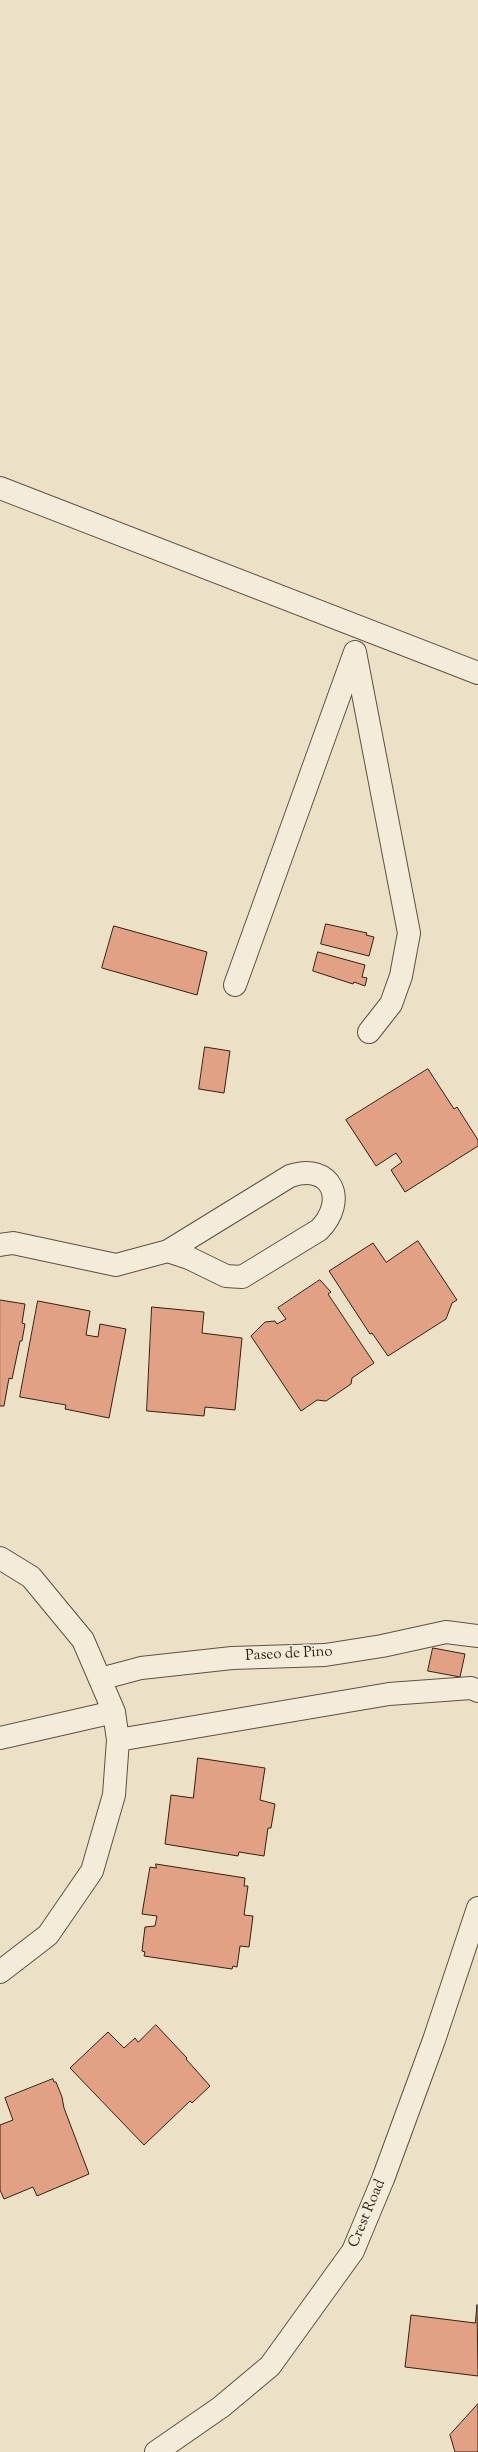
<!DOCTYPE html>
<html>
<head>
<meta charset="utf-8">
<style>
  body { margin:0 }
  canvas { display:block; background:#ece1c7 }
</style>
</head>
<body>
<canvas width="478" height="2452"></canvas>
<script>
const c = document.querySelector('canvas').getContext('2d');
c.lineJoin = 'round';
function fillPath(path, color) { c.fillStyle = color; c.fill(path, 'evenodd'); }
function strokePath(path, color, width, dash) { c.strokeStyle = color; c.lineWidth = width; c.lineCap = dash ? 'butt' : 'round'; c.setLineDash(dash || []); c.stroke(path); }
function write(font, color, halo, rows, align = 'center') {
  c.font = font + ' "Sorts Mill Goudy",serif'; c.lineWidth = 3; c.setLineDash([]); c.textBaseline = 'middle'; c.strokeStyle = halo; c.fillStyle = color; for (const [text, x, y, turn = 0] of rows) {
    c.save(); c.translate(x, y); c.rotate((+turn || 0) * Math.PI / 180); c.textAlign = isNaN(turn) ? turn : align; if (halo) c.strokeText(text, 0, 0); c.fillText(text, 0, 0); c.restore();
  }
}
const building = new Path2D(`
  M 326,924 L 367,933 L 366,935 L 374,937 L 369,956 L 321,944 Z
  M 114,926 L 207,952 L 197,995 L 102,968 Z
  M 318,952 L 365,965 L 362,977 L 367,978 L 365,986 L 354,982 L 353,984 L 313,971 Z
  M 205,1047 L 230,1051 L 224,1093 L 199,1089 Z
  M 428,1069 L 454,1109 L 457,1107 L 478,1140 L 478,1146 L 405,1192 L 391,1170 L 402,1162 L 396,1153 L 376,1166 L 346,1120 Z
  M 418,1241 L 457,1300 L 452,1303 L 446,1319 L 388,1356 L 372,1333 L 370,1334 L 329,1271 L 373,1243 L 386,1262 Z
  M 320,1280 L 331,1292 L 328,1294 L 374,1363 L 352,1378 L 351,1384 L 326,1401 L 317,1400 L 301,1411 L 251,1336 L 265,1322 L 275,1321 L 277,1324 L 286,1319 L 278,1308 Z
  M 0,1300 L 25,1304 L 22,1323 L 25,1324 L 22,1341 L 20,1341 L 12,1379 L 9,1378 L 4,1406 L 0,1406 Z
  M 38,1301 L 90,1311 L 86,1335 L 98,1337 L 100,1324 L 126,1329 L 109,1418 L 65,1409 L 66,1405 L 20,1397 Z
  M 152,1307 L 204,1312 L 202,1333 L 242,1338 L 235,1410 L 205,1407 L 204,1416 L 147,1411 Z
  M 433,1648 L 465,1654 L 460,1677 L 428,1671 Z
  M 198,1758 L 265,1768 L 260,1800 L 275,1804 L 271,1828 L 268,1828 L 264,1856 L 239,1852 L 238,1856 L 165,1844 L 171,1795 L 193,1798 Z
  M 156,1864 L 245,1878 L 244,1886 L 248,1886 L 244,1915 L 253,1916 L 249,1947 L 240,1946 L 237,1967 L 233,1966 L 232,1969 L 144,1956 L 145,1952 L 142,1951 L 145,1927 L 155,1926 L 157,1916 L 142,1914 L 150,1867 L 156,1868 Z
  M 156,2025 L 187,2058 L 186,2059 L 210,2086 L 192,2103 L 190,2101 L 144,2145 L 70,2068 L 108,2032 L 124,2048 L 135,2038 L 138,2042 Z
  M 53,2079 L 54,2082 L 56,2082 L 62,2097 L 64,2108 L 89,2174 L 37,2196 L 33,2187 L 4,2199 L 0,2190 L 0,2125 L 13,2120 L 5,2098 Z
  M 477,2305 L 478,2376 L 405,2367 L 411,2315 L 475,2323 Z
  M 478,2404 L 478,2452 L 455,2452 L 450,2435 Z`);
const minor = new Path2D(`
  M 0,488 L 478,673
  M 355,652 L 409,933 L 401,976 L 391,1004 L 369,1032
  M 235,985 L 355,652
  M 0,1245 L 13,1243 L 116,1265 L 168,1251 L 290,1176 C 332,1162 348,1201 319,1230 L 242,1277 L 226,1276 L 189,1258 L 168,1251
  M 0,1558 L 31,1577 L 83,1640 L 114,1712 L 118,1740 L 114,1795 L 92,1871 L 48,1935 L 0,1972
  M 100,1679 L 141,1668 L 232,1658 L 325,1655 L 382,1646 L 446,1632 L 478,1636
  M 0,1738 L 114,1712
  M 118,1740 L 389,1694 L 471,1688 L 478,1691
  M 156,2452 L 221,2407 L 270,2366 L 353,2251 L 383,2179 L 434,2040 L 478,1908`);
const streetNames = [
  ["Paseo de Pino",289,1655,-3],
  ["Crest Road",368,2214,-67]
];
fillPath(building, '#e2a084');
strokePath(building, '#302311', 1);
strokePath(minor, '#5f523e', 24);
strokePath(minor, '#f3ecdb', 22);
write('15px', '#302311', '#f3ecdb', streetNames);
</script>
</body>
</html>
